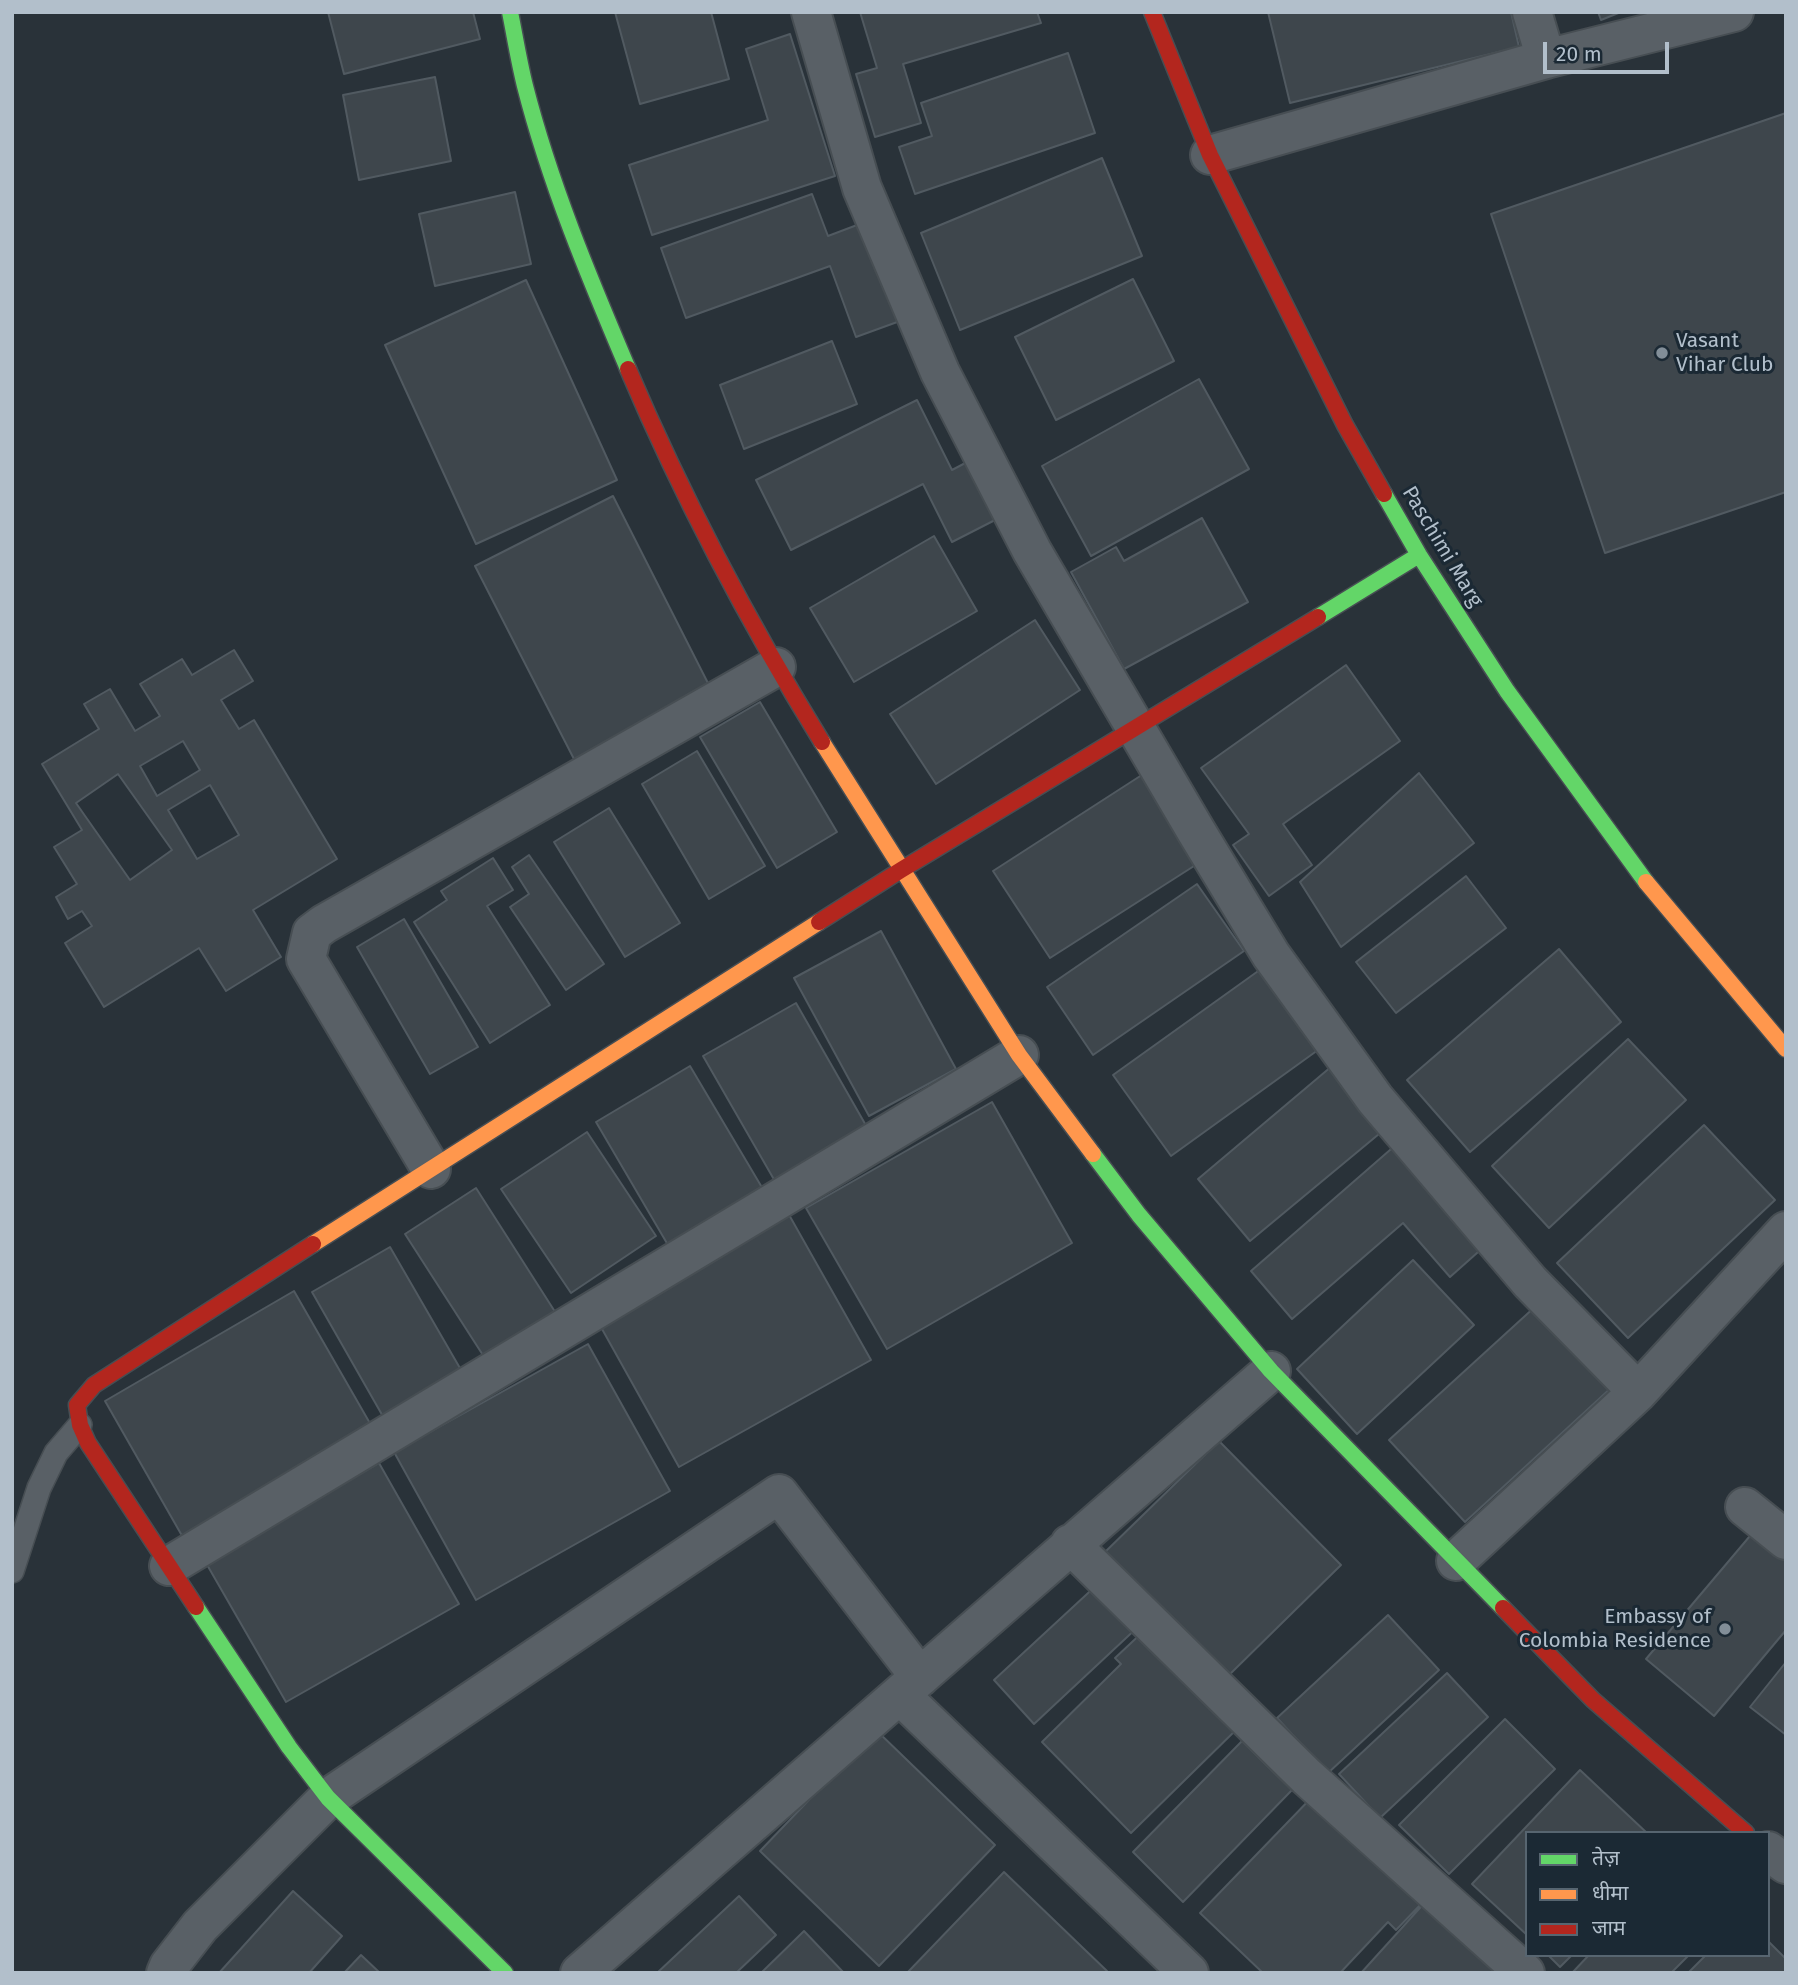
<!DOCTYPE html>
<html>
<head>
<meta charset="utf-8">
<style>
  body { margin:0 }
  #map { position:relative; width:1798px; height:1985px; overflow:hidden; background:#293239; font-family:"Fira Sans","Noto Sans Devanagari",sans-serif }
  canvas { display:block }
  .frame { position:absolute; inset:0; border:14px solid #b2bfcb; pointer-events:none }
  .legend { position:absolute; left:1525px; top:1831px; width:245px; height:126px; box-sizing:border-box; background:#1b2934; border:2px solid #576570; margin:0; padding:9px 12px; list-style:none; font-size:21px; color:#b2bfcb }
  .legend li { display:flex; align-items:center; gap:14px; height:35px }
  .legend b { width:35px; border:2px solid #576570 }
  .scale { position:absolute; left:1543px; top:42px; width:126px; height:32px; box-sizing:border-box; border:4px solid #b2bfcb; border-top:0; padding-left:9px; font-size:21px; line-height:24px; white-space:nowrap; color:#b2bfcb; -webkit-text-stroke:5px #1b2934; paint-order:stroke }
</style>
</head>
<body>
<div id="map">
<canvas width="1798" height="1985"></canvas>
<div class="frame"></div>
<ul class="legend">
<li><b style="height:9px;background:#63d668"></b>तेज़</li>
<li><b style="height:9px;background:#ff974d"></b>धीमा</li>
<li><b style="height:9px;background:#b3261e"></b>जाम</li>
</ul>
<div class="scale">20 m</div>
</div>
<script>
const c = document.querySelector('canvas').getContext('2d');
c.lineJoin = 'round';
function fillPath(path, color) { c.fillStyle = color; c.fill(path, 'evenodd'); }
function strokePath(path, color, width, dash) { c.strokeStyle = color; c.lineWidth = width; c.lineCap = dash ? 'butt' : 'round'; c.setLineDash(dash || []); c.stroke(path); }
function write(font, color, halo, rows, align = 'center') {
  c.font = font + ' "Fira Sans",sans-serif'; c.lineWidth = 6; c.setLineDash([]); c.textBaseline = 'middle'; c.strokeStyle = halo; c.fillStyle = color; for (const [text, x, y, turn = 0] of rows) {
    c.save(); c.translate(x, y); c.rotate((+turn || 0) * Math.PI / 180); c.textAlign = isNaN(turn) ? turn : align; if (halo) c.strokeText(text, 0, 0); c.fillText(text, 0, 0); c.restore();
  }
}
const building = new Path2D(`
  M 328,12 L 473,12 L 480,39 L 344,74 Z
  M 615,12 L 711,12 L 729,79 L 640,104 Z
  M 860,12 L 1037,12 L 1041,23 L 903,64 L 921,123 L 875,137 L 856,74 L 877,68 Z
  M 1268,12 L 1511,12 L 1519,47 L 1290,103 Z
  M 1598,12 L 1621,12 L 1601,20 Z
  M 790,34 L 835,176 L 652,235 L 629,165 L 768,120 L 746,49 Z
  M 1068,53 L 1095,133 L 915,194 L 899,147 L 932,136 L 921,103 Z
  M 435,77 L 451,161 L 359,180 L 343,95 Z
  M 1786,113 L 1786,492 L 1605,553 L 1491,214 Z
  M 1102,158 L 1142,256 L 960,330 L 921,233 Z
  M 515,192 L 531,264 L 435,286 L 419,214 Z
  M 812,194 L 828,236 L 865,222 L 900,321 L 856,337 L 830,266 L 686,318 L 661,248 Z
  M 1133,279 L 1174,361 L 1056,420 L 1015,337 Z
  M 526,280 L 617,480 L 476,544 L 385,345 Z
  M 832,341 L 857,404 L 744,449 L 720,385 Z
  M 1199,379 L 1249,469 L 1091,556 L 1042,466 Z
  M 917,400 L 952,470 L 971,460 L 999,518 L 952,542 L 923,484 L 791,550 L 756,480 Z
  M 613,496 L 713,693 L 576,763 L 475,566 Z
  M 1202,518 L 1248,602 L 1124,669 L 1071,572 L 1116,547 L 1124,561 Z
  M 934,536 L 977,611 L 854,682 L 810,608 Z
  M 1035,620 L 1080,690 L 936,784 L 890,714 Z
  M 234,650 L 253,681 L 221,700 L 239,729 L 254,720 L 337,859 L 253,910 L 281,957 L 226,991 L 199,948 L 104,1007 L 65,943 L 92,926 L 82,911 L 68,919 L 56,897 L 77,884 L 54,847 L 82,830 L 42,764 L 99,729 L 84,704 L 110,689 L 135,731 L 160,716 L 140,684 L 182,659 L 192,675 ZM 183,741 L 200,770 L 157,796 L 140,766 ZM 118,774 L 172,850 L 130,880 L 76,803 ZM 210,785 L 239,835 L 197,859 L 168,810 Z
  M 1346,665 L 1400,741 L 1283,824 L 1312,865 L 1269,896 L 1233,845 L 1249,834 L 1201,768 Z
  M 760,702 L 837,832 L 777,868 L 700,737 Z
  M 697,751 L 765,866 L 709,899 L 642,784 Z
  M 1148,771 L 1205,859 L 1050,958 L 993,871 Z
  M 1419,773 L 1474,843 L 1341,947 L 1300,882 Z
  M 609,808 L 680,923 L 625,957 L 554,842 Z
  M 529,855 L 604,964 L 566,990 L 510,907 L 529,894 L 512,867 Z
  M 493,858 L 513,890 L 487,906 L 550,1005 L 490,1043 L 414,922 L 447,900 L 441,891 Z
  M 1466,876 L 1506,928 L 1396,1013 L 1356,962 Z
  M 1197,884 L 1244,951 L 1093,1055 L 1047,987 Z
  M 404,919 L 478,1047 L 430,1074 L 357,947 Z
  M 881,931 L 956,1069 L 869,1116 L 794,978 Z
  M 1559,949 L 1621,1022 L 1470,1152 L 1407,1080 Z
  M 1261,969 L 1318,1050 L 1171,1156 L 1113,1075 Z
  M 796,1003 L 868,1129 L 776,1183 L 703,1056 Z
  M 1628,1039 L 1686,1100 L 1549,1228 L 1492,1166 Z
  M 690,1066 L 770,1201 L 675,1257 L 596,1122 Z
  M 1332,1066 L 1385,1129 L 1250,1241 L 1198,1179 Z
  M 992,1102 L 1072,1243 L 887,1349 L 806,1208 Z
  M 1704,1125 L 1775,1200 L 1628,1338 L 1557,1263 Z
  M 587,1132 L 656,1236 L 571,1293 L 501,1189 Z
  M 1398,1143 L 1486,1245 L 1450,1277 L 1403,1223 L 1292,1319 L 1251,1271 Z
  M 476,1188 L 559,1318 L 488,1363 L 405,1234 Z
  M 788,1213 L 871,1360 L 679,1467 L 597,1320 Z
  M 390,1247 L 468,1382 L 389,1427 L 312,1292 Z
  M 1413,1260 L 1474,1325 L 1357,1434 L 1297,1369 Z
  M 294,1291 L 379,1439 L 189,1548 L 105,1401 Z
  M 1537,1305 L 1612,1387 L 1465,1522 L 1389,1440 Z
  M 588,1344 L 670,1491 L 476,1600 L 394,1452 Z
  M 1219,1441 L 1341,1565 L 1226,1678 L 1104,1553 Z
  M 379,1463 L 459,1604 L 286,1702 L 206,1563 Z
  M 1755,1530 L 1786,1556 L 1786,1630 L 1714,1716 L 1646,1659 Z
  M 1100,1582 L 1140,1625 L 1034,1724 L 994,1680 Z
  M 1388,1615 L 1439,1670 L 1328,1773 L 1277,1718 Z
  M 1147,1628 L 1242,1724 L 1131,1833 L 1042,1742 L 1121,1664 L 1115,1658 Z
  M 1786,1662 L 1786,1735 L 1750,1707 Z
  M 1447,1673 L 1488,1717 L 1380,1818 L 1339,1774 Z
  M 1505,1719 L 1555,1769 L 1449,1874 L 1399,1825 Z
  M 876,1730 L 995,1845 L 879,1966 L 760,1851 Z
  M 1242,1741 L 1292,1790 L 1183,1902 L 1133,1852 Z
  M 1580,1770 L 1647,1833 L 1527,1833 L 1527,1935 L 1472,1884 Z
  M 1314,1795 L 1424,1901 L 1396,1930 L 1388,1922 L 1340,1973 L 1263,1973 L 1200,1913 Z
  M 1004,1872 L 1107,1971 L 1105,1973 L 907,1973 Z
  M 293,1891 L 342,1936 L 309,1973 L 219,1973 Z
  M 739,1896 L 776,1935 L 736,1973 L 657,1973 Z
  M 1428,1899 L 1509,1973 L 1361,1973 Z
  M 804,1931 L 844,1973 L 761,1973 Z
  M 1768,1941 L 1786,1959 L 1786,1973 L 1688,1973 L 1706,1955 L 1768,1955 Z
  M 361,1955 L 380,1973 L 344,1973 Z
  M 1548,1955 L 1572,1955 L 1560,1967 Z
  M 1589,1955 L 1689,1955 L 1671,1973 L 1572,1973 Z`);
const lane = new Path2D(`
  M 12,1571 L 39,1488 L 56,1453 L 80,1425`);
const street = new Path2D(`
  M 811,12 L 862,188 L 940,372 L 1032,551 L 1196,831 L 1271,955 L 1375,1099 L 1530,1282 L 1638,1392
  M 1532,12 L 1546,59
  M 1210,155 L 1546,59 L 1734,12
  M 431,1169 L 306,959 L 312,933 L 324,924 L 776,667
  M 1745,1507 L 1786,1540
  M 1070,1544 L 1307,1777 L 1525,1973
  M 1456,1561 L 1638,1392 L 1786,1231
  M 169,1566 L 1019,1055
  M 900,1695 L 1189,1973
  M 1768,1851 L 1786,1864
  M 166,1973 L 169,1966 L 200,1926 L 328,1798 L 779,1494 L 920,1677
  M 580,1973 L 1271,1371`);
const fast = new Path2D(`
  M 510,12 C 515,37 519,62 525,86 C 550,184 589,277 628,369
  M 1384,494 L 1419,555 L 1507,691 L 1646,882
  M 1318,617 L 1419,555
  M 1093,1154 L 1139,1215 L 1271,1371 L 1503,1608
  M 196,1607 L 289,1747 L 328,1798 L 505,1973`);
const slow = new Path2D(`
  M 822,742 L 1019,1055 L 1093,1154
  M 1646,882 L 1786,1049
  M 313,1244 L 819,922`);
const jam = new Path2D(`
  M 1152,12 L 1210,155 L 1345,425 L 1384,494
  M 628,369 C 682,496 750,625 822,742
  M 819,922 L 901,870 L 1318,617
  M 196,1607 L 88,1443 L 80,1425 L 77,1405 L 94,1385 L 313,1244
  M 1503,1608 L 1593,1700 L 1746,1833`);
const markers = [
  [1662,353,7,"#828e98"],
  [1725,1629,7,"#828e98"]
];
const poiNames = [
  ["Vasant",1676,341],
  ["Vihar Club",1676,365],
  ["Embassy of",1711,1617,"right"],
  ["Colombia Residence",1711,1641,"right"]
];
const streetNames = [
  ["Paschimi Marg",1442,547,59]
];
fillPath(building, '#3e464c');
strokePath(building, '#515a61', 2);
strokePath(lane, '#474e53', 26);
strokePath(street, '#474e53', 42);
strokePath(fast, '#474e53', 19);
strokePath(slow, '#474e53', 19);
strokePath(jam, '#474e53', 19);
strokePath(lane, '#596066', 23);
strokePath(street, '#596066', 38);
strokePath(fast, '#63d668', 16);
strokePath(slow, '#ff974d', 16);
strokePath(jam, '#b3261e', 16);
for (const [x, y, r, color] of markers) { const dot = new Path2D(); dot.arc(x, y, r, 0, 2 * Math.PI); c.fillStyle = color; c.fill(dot); strokePath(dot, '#1b2934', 2.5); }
write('21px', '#b2bfcb', '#1b2934', poiNames, 'left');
write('21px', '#b2bfcb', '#1b2934', streetNames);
</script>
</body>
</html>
